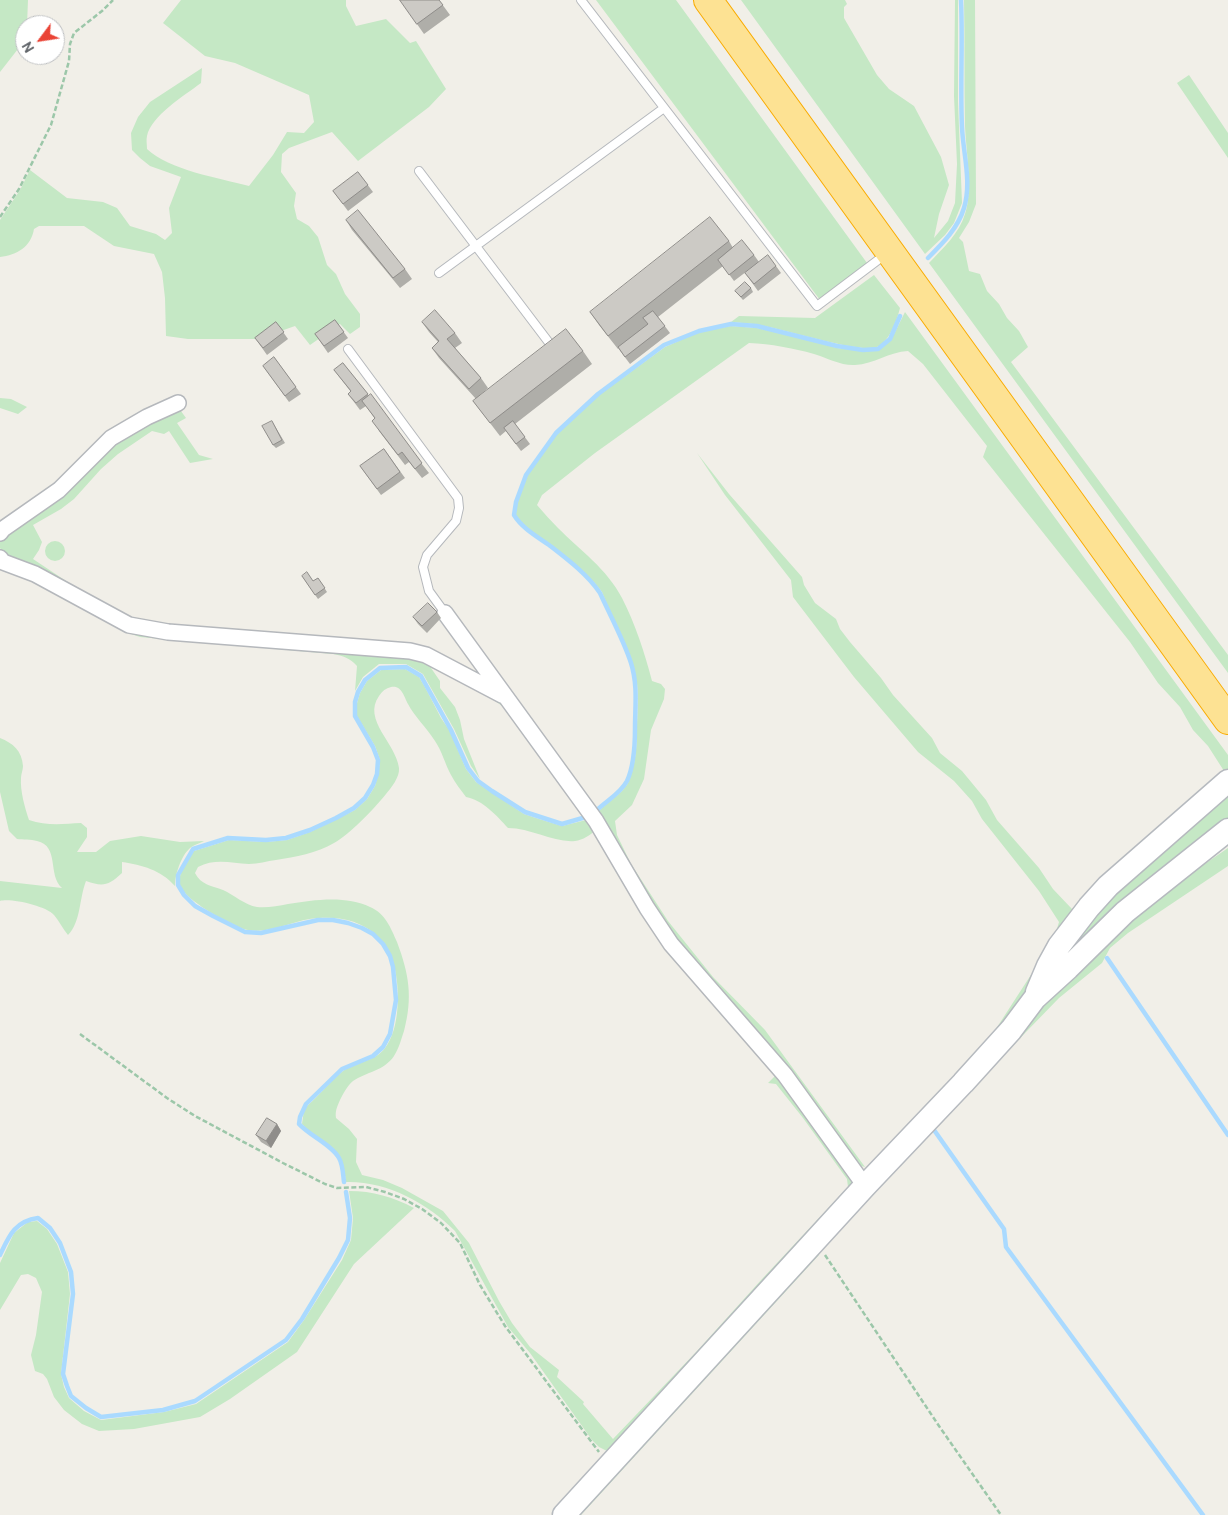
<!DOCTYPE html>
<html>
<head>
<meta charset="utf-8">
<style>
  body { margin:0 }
  #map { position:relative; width:1228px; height:1515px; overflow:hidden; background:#f1efe8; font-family:Cabin,sans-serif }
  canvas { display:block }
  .north { position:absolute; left:15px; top:15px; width:50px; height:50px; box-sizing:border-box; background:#fff; border:1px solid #bfc1c3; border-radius:50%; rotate:239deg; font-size:14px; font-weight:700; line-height:20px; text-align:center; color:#5f6368 }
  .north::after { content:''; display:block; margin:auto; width:18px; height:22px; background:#ea4335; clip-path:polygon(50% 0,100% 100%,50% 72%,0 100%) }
</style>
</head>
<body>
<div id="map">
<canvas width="1228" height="1515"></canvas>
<div class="north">N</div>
</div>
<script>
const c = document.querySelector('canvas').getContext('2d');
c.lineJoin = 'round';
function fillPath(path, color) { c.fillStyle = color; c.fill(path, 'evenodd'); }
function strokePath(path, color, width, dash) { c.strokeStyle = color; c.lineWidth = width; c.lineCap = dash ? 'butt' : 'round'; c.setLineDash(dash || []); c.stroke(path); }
const green = new Path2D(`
  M 0,0 L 28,0 L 27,25 L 25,25 L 25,40 L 0,72 Z
  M 181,0 L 346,0 L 346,6 L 356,26 L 386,19 L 410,43 L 416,41 L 446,89 L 429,107 L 358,161 L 332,132 L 289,148 L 282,154 L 281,172 L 296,193 L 294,206 L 297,219 L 309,226 L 318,237 L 327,265 L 336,274 L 345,294 L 360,314 L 360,327 L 350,334 L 340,324 L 310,345 L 295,326 L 258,339 L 188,339 L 166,336 L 165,298 L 162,272 L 154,254 L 114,246 L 84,226 L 39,226 L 34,229 C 31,247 17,255 0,257 L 0,220 L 20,190 L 30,170 L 67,198 L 103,202 L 117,208 L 130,226 L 156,234 L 165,240 L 172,233 L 169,208 L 181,177 L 150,166 L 140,158 L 132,150 L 131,133 L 138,117 L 150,102 L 202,68 L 201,83 C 185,95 151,116 147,136 C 146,140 147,145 147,149 C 169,170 219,178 249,186 L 273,155 L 287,132 L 304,133 L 314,122 L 309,95 L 235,63 L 205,56 L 163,23 Z
  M 596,0 L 676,0 L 867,263 L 856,273 L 820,300 Z
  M 741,0 L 845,0 L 847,4 L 844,7 L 844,18 L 877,75 L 889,89 L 914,106 L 941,157 L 949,185 L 939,214 L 934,238 L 948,221 L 955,203 L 957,164 L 954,96 L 955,0 L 958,0 L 958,102 L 962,203 L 954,223 L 945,235 L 925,254 Z
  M 964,0 L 975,0 L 976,204 L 969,222 L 959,238 L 963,242 L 969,271 L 980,274 L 987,291 L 999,304 L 1007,318 L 1019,331 L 1028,347 L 1011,362 L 1228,655 L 1228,673 L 929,263 C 943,248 959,234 965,214 C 973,191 966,151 965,126 C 964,84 965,42 964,0 Z
  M 1189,75 L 1228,133 L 1228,158 L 1177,83 Z
  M 874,275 L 900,308 C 897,320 890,341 877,347 C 860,354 781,328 758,325 C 749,323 740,323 731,322 L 739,316 L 815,318 Z
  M 905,312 L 1228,755 L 1228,777 L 1142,852 L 1024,1001 L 992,1035 L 1038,964 L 1056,932 L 1059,922 L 1039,891 L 982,819 L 972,801 L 954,781 L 918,752 L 854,677 L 793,597 L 791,580 L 725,495 L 697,453 L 729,494 L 802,577 L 804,585 L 815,603 L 836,619 L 840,629 L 850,642 L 881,678 L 893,695 L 932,738 L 940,753 L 962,771 L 986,800 L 997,820 L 1039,868 L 1053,889 L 1072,909 L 1224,771 L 1208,746 L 1193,730 L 1180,707 L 1158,683 L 1130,642 L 983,457 L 987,446 L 923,364 L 908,351 C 889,352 874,364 855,365 C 842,366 827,358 814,354 C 793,348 771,344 749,343 L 595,453 L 542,495 L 537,505 C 544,513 551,521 558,528 C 580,550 607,569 622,598 C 635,623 645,654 652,681 L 661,684 L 665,689 L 664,699 L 651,730 L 644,779 L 632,805 L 615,821 L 617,835 L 631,864 L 668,921 L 713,977 L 765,1030 L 865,1167 L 858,1165 L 677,945 L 598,812 C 607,802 621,795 628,783 C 635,768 637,746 637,730 C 637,715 639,700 637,684 C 633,652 614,622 602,592 C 588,573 566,556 547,542 C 536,534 523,527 515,515 L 517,502 L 527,476 L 557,434 L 599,395 L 665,347 L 699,332 L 731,326 L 757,328 L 804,338 L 837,348 L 863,351 L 879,350 L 891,340 Z
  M 0,398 L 11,399 L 27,407 L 18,414 L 0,408 Z
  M 178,407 L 186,418 L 177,423 L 199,455 L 213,459 L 190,463 L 169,431 L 164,434 L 152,431 L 118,454 L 101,469 L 74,499 L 61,509 L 33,525 L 42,542 L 39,550 L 33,559 L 102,605 L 18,563 L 3,553 L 0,548 L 0,541 L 3,535 L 122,437 Z
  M45 551a10 10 0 1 1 20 0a10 10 0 1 1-20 0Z
  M 81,606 L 124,627 L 407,654 L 503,699 L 517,719 C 493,696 462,678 431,668 L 440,681 L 440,688 L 455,707 L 460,720 L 464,739 L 480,779 L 471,766 L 454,729 L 423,674 L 406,664 L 379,664 L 363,677 L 355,691 L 357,666 C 350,658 343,656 333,654 L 140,637 L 122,631 Z
  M 405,669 L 419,677 L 425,687 L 441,718 L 450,731 L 466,769 L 476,782 L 524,814 L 539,819 L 562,826 L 590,819 L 596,830 C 590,835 583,840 575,841 C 554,843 531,828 508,828 C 497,816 483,800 466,797 C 461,790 455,783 451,775 C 445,764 442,751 435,741 C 427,728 414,716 408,704 C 404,697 402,685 391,687 C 386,688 382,691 379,696 C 362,720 396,743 399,768 C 400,777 391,788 386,794 C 374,809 350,834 334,843 C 317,853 295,857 276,860 C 267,861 258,864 249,864 C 231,863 215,858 198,867 L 195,873 C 201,885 212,886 223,890 C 234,895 245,905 257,907 C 267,908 278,906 288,904 C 313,900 346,895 370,907 C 385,913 391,928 397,942 C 409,974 413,997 404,1031 C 401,1040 399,1048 394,1056 C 384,1071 366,1072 353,1081 C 347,1086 343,1094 340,1100 C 337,1107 335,1111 336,1118 L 349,1129 L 357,1139 L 356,1162 L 362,1175 L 383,1180 L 402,1188 L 443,1211 L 469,1243 L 499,1301 L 512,1323 L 530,1347 L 559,1370 L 557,1377 L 584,1402 L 583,1404 L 613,1439 L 697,1351 L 762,1279 L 848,1187 L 847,1179 L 803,1118 L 776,1084 L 768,1083 L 778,1073 L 834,1148 L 854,1184 L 607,1451 L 599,1447 L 592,1440 L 530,1353 L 508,1327 L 455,1231 C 427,1203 387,1181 346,1182 C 341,1140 325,1149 302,1124 L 304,1110 L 307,1106 C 320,1095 330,1081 343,1071 C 356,1061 375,1062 385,1048 C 398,1031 399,1002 397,982 C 393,937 362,915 319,918 C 294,919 273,934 248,930 C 234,928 183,899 180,885 C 177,874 188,859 194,851 L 229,840 L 266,842 L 287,840 L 310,832 L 355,810 L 367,799 L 375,786 L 378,774 L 380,760 L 375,746 L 357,716 L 357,703 L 360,693 L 367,681 L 381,670 Z
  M 0,738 C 13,743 22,751 23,766 C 23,770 21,774 21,778 C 20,791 25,808 29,820 C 46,826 63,824 81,823 L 87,828 L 87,837 L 77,852 L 96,852 L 110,841 L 141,836 L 180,842 L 204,841 C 201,843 196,844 193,846 C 182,852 175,874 175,886 C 161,870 142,865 122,862 L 122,873 C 108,886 103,887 86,881 C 79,899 81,922 68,935 C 63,929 59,921 54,915 C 46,906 11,898 0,901 L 0,881 L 62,888 C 47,875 60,846 37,841 C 31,839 23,840 17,839 L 9,831 L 0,792 Z
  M 1228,789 L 1228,826 L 1068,959 L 1069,937 Z
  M 1228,848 L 1228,866 L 1128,933 L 1110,948 L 1102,963 L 1059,998 L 1026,1032 L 872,1194 L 826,1246 L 822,1240 L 1015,1029 L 1142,907 Z
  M 349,1191 C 373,1191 393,1197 414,1208 L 354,1264 L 297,1352 L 230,1399 L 200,1417 L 134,1429 L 99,1431 L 82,1424 L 64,1410 L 54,1397 L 47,1379 L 43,1374 L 35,1371 L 31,1355 L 36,1335 L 42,1292 L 36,1278 L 28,1274 L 21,1275 L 0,1310 L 0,1263 L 14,1233 L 28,1222 L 37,1221 L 47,1229 L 57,1244 L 68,1272 L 70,1294 L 61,1374 L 64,1387 L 69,1398 L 84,1411 L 101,1420 L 164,1412 L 196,1404 L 288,1342 L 304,1320 L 342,1260 L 351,1240 L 353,1218 Z
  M 815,1253 L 819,1255 L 581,1515 L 573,1515 Z`);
const stream = new Path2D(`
  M 928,258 C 943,243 958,228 964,208 C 972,182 963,153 962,127 C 960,85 963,42 961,0
  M 596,811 C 606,801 620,794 627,781 C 634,766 635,745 635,728 C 635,707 638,685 631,663 C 624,641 610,615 600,593 C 587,574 567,559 549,545 C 536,536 522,528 514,515 L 516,502 L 526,475 L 556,433 L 598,394 L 664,345 L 699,331 L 731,324 L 757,326 L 837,346 L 863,350 L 878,349 L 890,339 L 900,316
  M 1107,958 L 1228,1135
  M 934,1130 L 1004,1229 L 1006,1247 L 1203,1515
  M 344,1182 C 343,1174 343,1165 339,1158 C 332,1145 310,1136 299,1124 L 300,1117 L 306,1104 L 342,1069 L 373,1056 L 383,1047 L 390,1034 L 396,1000 L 393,967 L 390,956 L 383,944 L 373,934 L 362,928 L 348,923 L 333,920 L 318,920 L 261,933 L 245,932 L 213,916 L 195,906 L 184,895 L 178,885 L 178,875 L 193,849 L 228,838 L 266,840 L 286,838 L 310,830 L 336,818 L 354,808 L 365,798 L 373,785 L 377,774 L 378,760 L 373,747 L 355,716 L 355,702 L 358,692 L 365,680 L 380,668 L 406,667 L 421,676 L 451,730 L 468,768 L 478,781 L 492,791 L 525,812 L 562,824 L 586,817
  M 0,1255 C 9,1236 15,1221 38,1218 L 50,1228 L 60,1243 L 71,1272 L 73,1294 L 63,1374 L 67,1386 L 71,1396 L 86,1408 L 101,1417 L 163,1410 L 195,1401 L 286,1340 L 302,1319 L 339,1258 L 348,1240 L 350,1218 L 346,1192`);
const path = new Path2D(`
  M 0,217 L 19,189 L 51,125 L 69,61 L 70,44 L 74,33 L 102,11 L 113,0
  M 80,1034 L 167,1098 L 195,1116 L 283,1163 L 325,1184 L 337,1188 L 366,1187 L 385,1192 L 404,1199 L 422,1209 L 441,1223 L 460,1243 L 480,1285 L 505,1326 L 599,1452
  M 825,1255 L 939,1426 L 1001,1515`);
const lane = new Path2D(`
  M 581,0 L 817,306 L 886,254
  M 419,171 L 550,344
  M 439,273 L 664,108
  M 348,349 L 458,498 L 459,508 L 456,521 L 427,555 L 423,567 L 429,591 L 445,613`);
const street = new Path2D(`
  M 0,533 L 3,529 L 59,490 L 111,438 L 147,417 L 178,403
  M 0,558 L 3,562 L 35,574 L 129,625 L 168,632 L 410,651 L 426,655 L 502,695
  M 445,613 L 596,821 L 647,908 L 671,944 L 785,1075 L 865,1186`);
const secondary = new Path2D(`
  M 1037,992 L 1048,966 L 1059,946 L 1089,907 L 1108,886 L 1228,781
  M 564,1515 L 865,1186 L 963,1083 L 1011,1030 L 1035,998 L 1068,968 L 1125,912 L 1228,830`);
const highway = new Path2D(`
  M 708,0 L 1228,720`);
const wall = new Path2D(`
  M 400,0 L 439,0 L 450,15 L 424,34 Z
  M 358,172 L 373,192 L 348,211 L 333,191 Z
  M 346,220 L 405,269 L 412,279 L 400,288 L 352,230 Z
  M 729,241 L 733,248 L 754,255 L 759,262 L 734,281 L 723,266 L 658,317 L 670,333 L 630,364 L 618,348 L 618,349 L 599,325 L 590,312 Z
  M 776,266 L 781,273 L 758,291 L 745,273 Z
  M 751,288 L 753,292 L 743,300 L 735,291 Z
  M 335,320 L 348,338 L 328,353 L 315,334 Z
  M 276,322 L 288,339 L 267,355 L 255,338 Z
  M 422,322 L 455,333 L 462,343 L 455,348 L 481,378 L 488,388 L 476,399 L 439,358 L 432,348 L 438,342 L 429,332 Z
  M 583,351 L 592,364 L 515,424 L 530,444 L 521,451 L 506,431 L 500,436 L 473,401 Z
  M 274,357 L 301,394 L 289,402 L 263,366 Z
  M 343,363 L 429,473 L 422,478 L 409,462 L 405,465 L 379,431 L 375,419 L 366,406 L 360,410 L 348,394 L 351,392 L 334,370 Z
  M 272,421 L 285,443 L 276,448 L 273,445 Z
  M 384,449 L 405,478 L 381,495 L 360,466 Z
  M 302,576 L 313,581 L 318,578 L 327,592 L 318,599 Z
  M 437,612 L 441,618 L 427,633 L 418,624 L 413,617 Z
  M 277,1124 L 281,1131 L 271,1148 L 261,1142 L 256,1135 Z`);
const shadedWall = new Path2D(`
  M 277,1124 L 281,1131 L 271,1148 L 266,1141 Z`);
const building = new Path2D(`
  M 400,0 L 439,0 L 443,5 L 417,24 Z
  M 358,172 L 368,185 L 343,204 L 333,191 Z
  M 358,210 L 405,269 L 393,278 L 346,220 Z
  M 710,217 L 729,241 L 608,336 L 590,312 Z
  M 742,240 L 754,255 L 729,275 L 718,260 Z
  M 768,255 L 776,266 L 754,284 L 745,273 Z
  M 745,282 L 751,288 L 741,297 L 735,291 Z
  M 435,310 L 455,333 L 447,339 L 481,378 L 469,389 L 432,348 L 439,341 L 422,322 Z
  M 653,311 L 665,326 L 625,357 L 618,347 L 648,324 L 643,318 Z
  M 335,320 L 344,332 L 324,346 L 315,334 Z
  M 276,322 L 284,332 L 263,348 L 255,338 Z
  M 566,329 L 583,351 L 490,423 L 473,401 Z
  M 274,357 L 296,387 L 285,396 L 263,366 Z
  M 343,363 L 368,394 L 356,403 L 348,394 L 351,391 L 334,370 Z
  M 371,394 L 422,463 L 415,469 L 402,452 L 398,455 L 372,421 L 375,418 L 362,401 Z
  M 272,421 L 282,440 L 273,445 L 262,426 Z
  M 513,421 L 525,437 L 516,444 L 504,428 Z
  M 384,449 L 400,472 L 377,489 L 360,466 Z
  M 307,572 L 313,581 L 318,578 L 325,588 L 315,595 L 302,576 Z
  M 428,603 L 437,612 L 422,626 L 413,617 Z
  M 267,1118 L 277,1124 L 266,1141 L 256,1135 Z`);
fillPath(green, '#c5e8c5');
strokePath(stream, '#aadaff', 4.5);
strokePath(lane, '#b5b8bc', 10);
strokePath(street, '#b5b8bc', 18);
strokePath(secondary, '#b6babf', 25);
strokePath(highway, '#f9ab00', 30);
strokePath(path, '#9cc7a9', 2.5, [5, 2.5]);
strokePath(lane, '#fff', 8);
strokePath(street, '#fff', 15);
strokePath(secondary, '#fff', 22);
strokePath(highway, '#fde293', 28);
fillPath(wall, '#afaea9');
fillPath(shadedWall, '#8f8d8a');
fillPath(building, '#cccac5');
strokePath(building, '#8f8d8a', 1);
</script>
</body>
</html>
